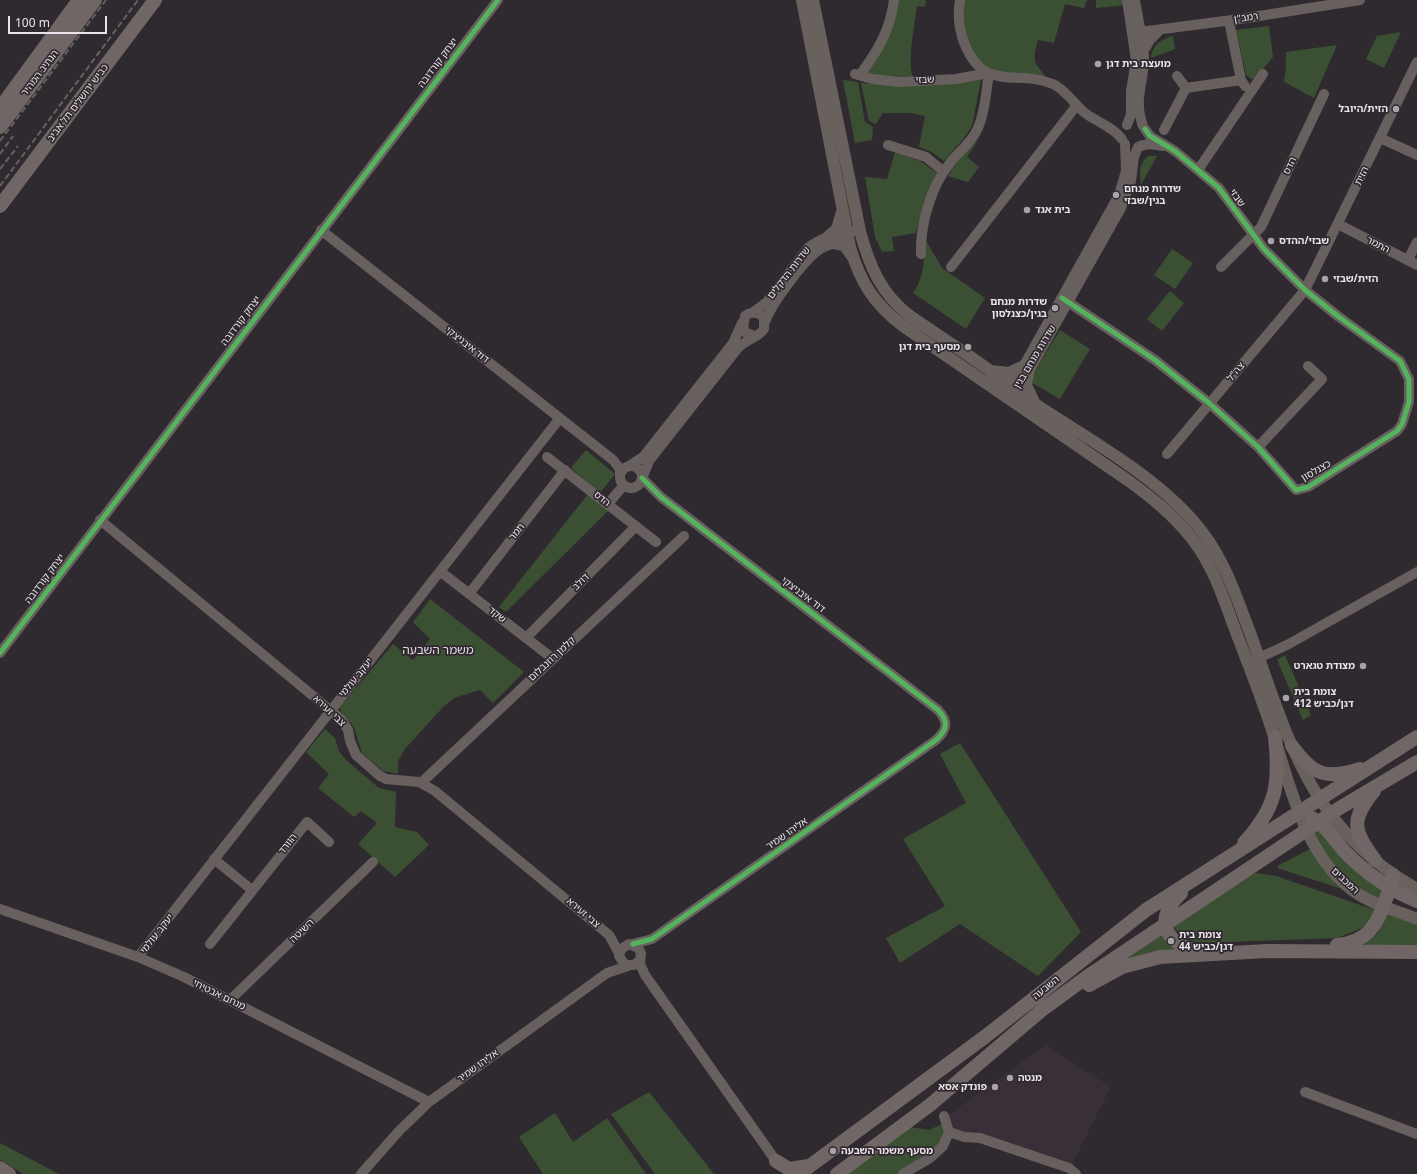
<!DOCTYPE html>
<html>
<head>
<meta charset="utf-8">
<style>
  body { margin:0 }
  #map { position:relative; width:1417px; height:1174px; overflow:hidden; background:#2f2a2f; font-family:"Noto Sans",sans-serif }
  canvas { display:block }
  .scale { position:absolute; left:8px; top:16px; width:99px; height:18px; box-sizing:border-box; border:2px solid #e9e4e9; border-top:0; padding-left:5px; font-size:12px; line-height:14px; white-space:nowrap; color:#e9e4e9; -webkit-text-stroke:3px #302930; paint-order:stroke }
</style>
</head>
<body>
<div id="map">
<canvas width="1417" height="1174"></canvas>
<div class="scale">100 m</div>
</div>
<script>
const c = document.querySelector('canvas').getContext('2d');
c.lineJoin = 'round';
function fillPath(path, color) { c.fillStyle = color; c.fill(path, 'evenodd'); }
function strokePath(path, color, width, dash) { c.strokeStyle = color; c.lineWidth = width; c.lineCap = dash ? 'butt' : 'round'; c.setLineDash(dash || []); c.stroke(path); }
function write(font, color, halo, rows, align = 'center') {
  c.font = font + ' "Noto Sans","Noto Sans Hebrew",sans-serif'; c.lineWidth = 3.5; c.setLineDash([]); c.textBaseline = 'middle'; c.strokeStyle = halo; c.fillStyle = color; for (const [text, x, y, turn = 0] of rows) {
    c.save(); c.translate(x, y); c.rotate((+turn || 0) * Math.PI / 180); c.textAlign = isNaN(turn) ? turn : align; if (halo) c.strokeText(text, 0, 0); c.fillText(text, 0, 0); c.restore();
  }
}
const built = new Path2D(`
  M 1046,1045 L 1111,1087 L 1072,1164 L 982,1135 L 965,1135 L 951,1130 L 947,1116 Z`);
const green = new Path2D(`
  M 897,0 L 926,0 L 925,7 L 917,6 C 914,30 908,52 912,76 L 896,77 L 865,74 Z
  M 964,0 L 1087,0 L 1084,8 L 1065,4 L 1054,43 L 1038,40 C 1036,47 1033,57 1036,64 C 1039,69 1043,71 1045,78 C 1030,76 1007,75 993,70 C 968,60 961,23 964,0 Z
  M 1096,0 L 1124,0 L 1125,5 L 1096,8 Z
  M 1269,26 L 1273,57 L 1255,79 L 1251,79 L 1246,75 L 1236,30 Z
  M 1401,32 L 1384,68 L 1366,59 L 1377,36 Z
  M 1173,36 L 1175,49 L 1151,58 C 1153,44 1160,40 1173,36 Z
  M 1337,45 L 1314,98 L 1284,82 L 1286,66 L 1286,52 Z
  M 843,80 L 858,82 L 865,122 L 873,127 L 872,140 L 855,143 Z
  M 981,80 L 972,126 L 964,138 L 944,161 L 932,152 L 919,147 L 925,116 L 911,113 L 883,113 L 876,124 L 869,121 L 861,83 L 900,86 Z
  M 980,137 L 967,157 L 979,167 L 968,182 L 948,176 L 962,155 Z
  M 895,152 L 920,161 L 937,173 L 919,221 L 916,233 L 892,237 L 894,251 L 882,252 L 875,237 L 865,177 L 887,179 Z
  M 1149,156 L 1157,156 L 1141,185 C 1140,173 1138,163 1149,156 Z
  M 925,239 L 942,268 L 985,298 L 966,329 L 913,293 C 925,277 924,258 925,239 Z
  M 1172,249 L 1193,263 L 1175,289 L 1154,275 Z
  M 1170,291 L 1184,303 L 1162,331 L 1147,319 Z
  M 1060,330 L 1090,349 L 1060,399 L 1029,381 Z
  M 586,450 L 615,474 L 600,493 L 571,468 Z
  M 588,494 L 609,510 L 506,612 L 499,607 Z
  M 430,599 L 524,672 L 493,703 L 480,690 L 454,698 L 443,707 L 405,749 L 398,761 L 398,774 L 383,771 L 362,753 L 354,727 L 341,712 L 340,707 L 393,644 L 413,660 L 430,639 L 413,622 Z
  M 1285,655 L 1311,715 L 1303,720 L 1277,660 Z
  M 325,729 L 335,738 L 339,751 L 346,760 L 379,788 L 396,792 L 395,827 L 417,832 L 429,845 L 395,877 L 358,844 L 377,823 L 361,811 L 354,817 L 318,788 L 329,774 L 306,752 Z
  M 960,743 L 1081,932 L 1038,976 L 960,924 L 900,963 L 886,938 L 945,906 L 903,839 L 966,803 L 940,754 Z
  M 1318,825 L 1388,889 L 1383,903 L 1343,879 L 1310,830 Z
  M 1312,848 L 1342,889 L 1277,868 L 1279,865 Z
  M 1255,873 L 1276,876 L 1375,910 L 1370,921 L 1364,927 L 1338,938 L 1201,943 C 1186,941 1179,936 1172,923 Z
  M 1388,912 L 1417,923 L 1417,947 L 1362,946 L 1378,933 Z
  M 1161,934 L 1170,945 L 1176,949 L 1150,952 L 1124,960 Z
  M 649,1092 L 714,1174 L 655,1174 L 611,1114 Z
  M 555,1113 L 573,1142 L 607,1118 L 646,1174 L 543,1174 L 519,1137 Z
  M 942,1124 L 945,1132 L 941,1145 L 929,1156 L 897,1174 L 840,1174 L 903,1126 L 929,1130 Z
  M 0,1143 L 59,1174 L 23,1174 L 0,1159 Z`);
const minor = new Path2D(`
  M 960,0 C 957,16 959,30 965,45 C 985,93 1017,69 1053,84 C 1066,90 1074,104 1085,113 C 1097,122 1113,127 1122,139
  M 1135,0 C 1138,19 1143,39 1144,58 C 1144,83 1133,99 1143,126
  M 1229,21 L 1241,80 L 1245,86
  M 1132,33 L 1240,19 L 1360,0
  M 1143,52 L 1150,40 L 1161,29
  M 855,74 L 872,79 L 899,82 L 956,79 L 989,73
  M 860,75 C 878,50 890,31 894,0
  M 1177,76 L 1186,88
  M 1127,125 L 1131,114 L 1131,91 L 1136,60 L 1127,0
  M 1164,130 L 1186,88 L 1241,80
  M 1380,138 L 1417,155
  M 888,145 L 926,157 L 943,171
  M 1140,146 L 1149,144 L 1163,146
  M 1198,170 L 1263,74
  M 1338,224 L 1417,265
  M 321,230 L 613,460 L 620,469 L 620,476
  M 921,254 C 920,225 931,186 950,163 C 958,152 971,143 977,130 C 985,113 986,92 989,73
  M 1408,260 L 1417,242
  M 951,267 L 1077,105
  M 1221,267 L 1261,227 L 1324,94
  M 1062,298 L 1155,360 L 1209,403 L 1258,447 L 1296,490 L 1308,487 L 1389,436 L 1397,431 L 1402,424 L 1409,402 L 1409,379 L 1400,361 L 1339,317 L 1305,290 L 1264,249 L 1219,188 L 1175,151 L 1150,136 L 1145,129
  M 752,313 L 767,302 L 808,248 C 822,237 842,231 860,231
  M 765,322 C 771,304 806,257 822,248 C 828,245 834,243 840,241
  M 1009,393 L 1010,386 L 1022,369 L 1119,195 L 1126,171 L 1125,144
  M 1009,396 L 1017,389 L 1028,373 L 1121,208 L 1131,181 L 1134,157 L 1138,147
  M 1258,447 L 1322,379 L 1308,366
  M 1167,454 L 1305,290 L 1417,62
  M 547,457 L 656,542
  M620 477a11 11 0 1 1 22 0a11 11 0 1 1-22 0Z
  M 629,466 L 643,457 L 733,343 L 742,323
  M 643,476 L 649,461 L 738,348 C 746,339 758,338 764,329 L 764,318 C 759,312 752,311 745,316 L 743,327 L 746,333 L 755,336
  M 608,504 L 623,486
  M 100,520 L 341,719 L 348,730 L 350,741 L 356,755 L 380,776 L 386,779 L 419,782 L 435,791 L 609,935 L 619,953
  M 441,572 L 552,658
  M 469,594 L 565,470
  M 526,638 L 636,526
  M 0,653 L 498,0
  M 1252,661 L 1287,645 L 1417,572
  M 421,783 L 684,536
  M 214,859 L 252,890
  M 0,909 L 138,957 L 184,977 L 429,1102
  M 210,944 L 307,822 L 329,842
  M 633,944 L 652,939 L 936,740 C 947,730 949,722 938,710 L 661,497 L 642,478
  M 138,957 L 560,418
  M 640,960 L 634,965 L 625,965 L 619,956 L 621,949 L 629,944 L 638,948 L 641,953 L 640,964 L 645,975 L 776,1161
  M 230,1000 L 373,862
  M 1305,1092 L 1417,1134
  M 949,1132 L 964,1137 L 980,1138 L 1069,1168 L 1076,1174
  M 361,1174 L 399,1131 L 429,1102 L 607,973 L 628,966
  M 903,1174 L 930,1158 L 943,1146 L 949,1132 L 944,1116`);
const major = new Path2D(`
  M 802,0 L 850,247 C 860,282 874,304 903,326 L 1126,479 C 1151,497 1174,515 1193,540 C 1214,567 1224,600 1236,632 C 1250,669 1265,706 1276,743 C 1292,794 1307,855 1351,889 C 1370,904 1395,910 1417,919
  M 813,0 L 860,231 C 869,265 881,294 910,316 C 936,334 963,351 989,370 C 998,377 1007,385 1017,392 C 1076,433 1160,475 1203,533 C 1225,562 1236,596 1249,630 C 1288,738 1309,829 1417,889
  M 828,237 L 837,229 L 842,212
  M 833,243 L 844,245 L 852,256
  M 991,371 L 1009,373 L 1024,366
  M 1028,373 L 1026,385 L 1034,402`);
const highway = new Path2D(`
  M 0,108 L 79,0
  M 0,127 L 95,0
  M 0,206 L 155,0
  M 1292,746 C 1313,775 1326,780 1360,769
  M 1374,791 C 1350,820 1353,831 1375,860
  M 1312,818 C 1327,826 1335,841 1346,853 C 1366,873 1390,890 1417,901
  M 1244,843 C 1277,807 1280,784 1275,737
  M 1181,893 C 1154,919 1164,944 1199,951
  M 1337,945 C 1367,942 1377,926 1386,899 C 1389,891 1392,883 1393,875
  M 1089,985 L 1122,967 L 1160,957 L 1267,951 L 1417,952
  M 776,1161 L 789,1169 L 809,1166
  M 0,1168 L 9,1174
  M 799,1174 L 986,1036 L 1146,910 L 1417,737
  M 837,1174 L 930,1105 L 1043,1009 L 1091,974 L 1338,809 L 1417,762`);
const rail = new Path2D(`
  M 0,141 L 106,0
  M 0,154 L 13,136
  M 0,169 L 18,146
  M 0,186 L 138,0`);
const cycleway = new Path2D(`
  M 1062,298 L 1155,360 L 1209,403 L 1258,447 L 1296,490 L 1308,487 L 1389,436 L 1397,431 L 1402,424 L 1409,402 L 1409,379 L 1400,361 L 1339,317 L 1305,290 L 1264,249 L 1219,188 L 1175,151 L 1150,136 L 1145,129
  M 0,653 L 498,0
  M 633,944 L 652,939 L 936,740 C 947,730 949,722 938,710 L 661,497 L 642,478`);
const markers = [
  [1098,64,4,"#a8a3a8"],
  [1396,109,4,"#a8a3a8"],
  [1116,195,4,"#a8a3a8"],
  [1027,210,4,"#a8a3a8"],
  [1271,241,4,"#a8a3a8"],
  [1325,279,4,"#a8a3a8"],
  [1055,308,4,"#a8a3a8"],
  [968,347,4,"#a8a3a8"],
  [1363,666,4,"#a8a3a8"],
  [1286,698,4,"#a8a3a8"],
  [1171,941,4,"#a8a3a8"],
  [1010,1078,4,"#a8a3a8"],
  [995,1087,4,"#a8a3a8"],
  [833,1151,4,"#a8a3a8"]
];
const streetNames = [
  ["רמב\"ן",1246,18,-9],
  ["יצחק קורדובה",438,63,-53],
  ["הנתיב המהיר",40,73,-53],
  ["שבזי",925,80,-2],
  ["כביש ירושלים תל אביב",78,103,-53],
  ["הדס",1290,166,-65],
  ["הזית",1362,176,-64],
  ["שבזי",1237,198,54],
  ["התמר",1378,245,27],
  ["שדרות הדקלים",789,273,-52],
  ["יצחק קורדובה",241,321,-53],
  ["דוד איבניצקי",467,345,38],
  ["שדרות מנחם בגין",1035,357,-59],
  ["צה\"ל",1236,372,-50],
  ["כצנלסון",1316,471,-30],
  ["הדס",602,499,38],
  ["תמר",517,532,-52],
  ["יצחק קורדובה",45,579,-53],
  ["דולב",581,582,-45],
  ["דוד איבניצקי",803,595,37],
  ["שקד",497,615,38],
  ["קלמן רוזנבלום",552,659,-43],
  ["יעקב עולמי",356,678,-51],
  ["צבי זעירא",329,711,43],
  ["אליהו שמיר",787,834,-35],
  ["הוורד",288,844,-52],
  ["המכבים",1345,881,43],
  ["צבי זעירא",583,913,40],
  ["השיטה",302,931,-44],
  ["יעקב עולמי",157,934,-52],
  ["השבעה",1046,988,-39],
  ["מנחם אבטיחי",219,995,26],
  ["אליהו שמיר",478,1066,-36]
];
const poiNames = [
  ["מועצת בית דגן",1106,64],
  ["הזית/היובל",1388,109,"right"],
  ["שדרות מנחם",1124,189],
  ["בגין/שבזי",1124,201],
  ["בית אגד",1035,210],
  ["שבזי/ההדס",1279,241],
  ["הזית/שבזי",1333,279],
  ["שדרות מנחם",1047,302,"right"],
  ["בגין/כצנלסון",1047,314,"right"],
  ["מסעף בית דגן",960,347,"right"],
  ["מצודת טגארט",1355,666,"right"],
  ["צומת בית",1294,692],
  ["דגן/כביש 412",1294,704],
  ["צומת בית",1179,935],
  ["דגן/כביש 44",1179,947],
  ["מנטה",1018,1078],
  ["פונדק אסא",987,1087,"right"],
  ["מסעף משמר השבעה",841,1151]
];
const quarterNames = [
  ["משמר השבעה",438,651]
];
fillPath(built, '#392f39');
fillPath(green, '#3b5032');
strokePath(minor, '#67605e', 10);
strokePath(major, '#68615e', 12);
strokePath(highway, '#6f6665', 14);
strokePath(rail, '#666161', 2, [6, 3]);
strokePath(cycleway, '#56b35d', 5);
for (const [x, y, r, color] of markers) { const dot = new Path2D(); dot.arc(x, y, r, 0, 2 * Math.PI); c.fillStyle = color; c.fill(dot); strokePath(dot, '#302930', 1.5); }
write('10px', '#e9e4e9', '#302930', streetNames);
write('bold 10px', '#e9e4e9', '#302930', poiNames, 'left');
write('12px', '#e2d9e2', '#302930', quarterNames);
</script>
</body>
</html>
